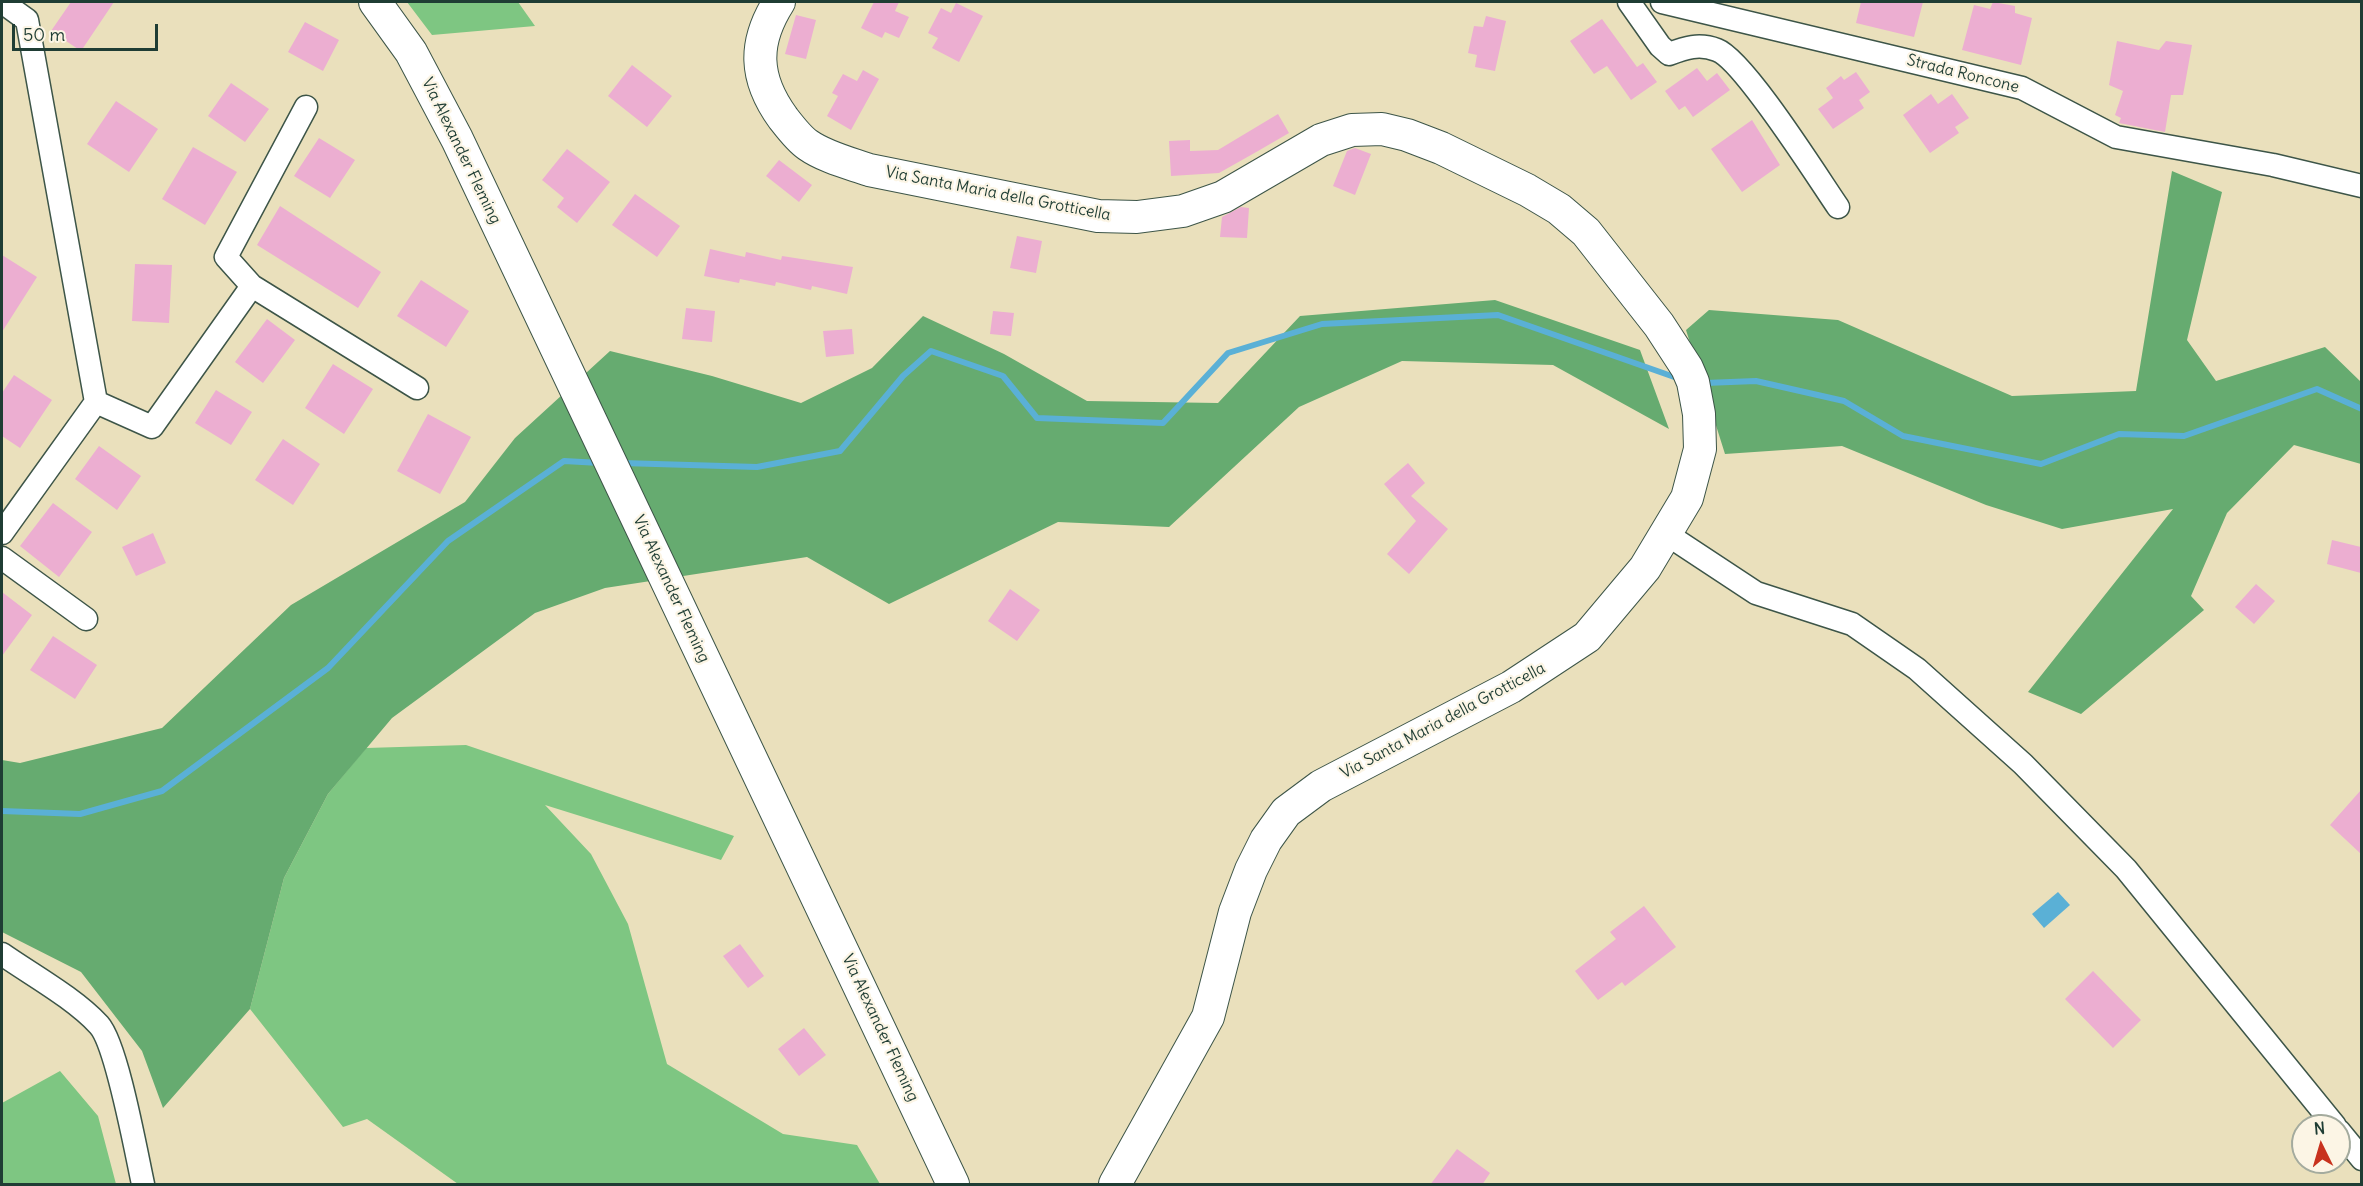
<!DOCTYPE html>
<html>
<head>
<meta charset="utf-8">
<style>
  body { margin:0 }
  #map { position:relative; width:2363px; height:1186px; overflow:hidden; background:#eae0bc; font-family:Delius,sans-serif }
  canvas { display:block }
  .frame { position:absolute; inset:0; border:3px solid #1f3d34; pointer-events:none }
  .north { position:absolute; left:2291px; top:1114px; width:60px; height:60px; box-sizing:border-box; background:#fcf5e5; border:2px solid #a4ab9e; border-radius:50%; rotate:355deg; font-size:16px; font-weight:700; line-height:24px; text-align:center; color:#1f3d34 }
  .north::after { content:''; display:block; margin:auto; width:21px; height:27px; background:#c8321e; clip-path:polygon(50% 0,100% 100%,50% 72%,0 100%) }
  .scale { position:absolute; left:12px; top:24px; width:146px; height:27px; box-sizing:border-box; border:3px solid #1f3d34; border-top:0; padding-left:8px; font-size:18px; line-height:21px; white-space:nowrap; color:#1f3d34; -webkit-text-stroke:4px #fcf5e5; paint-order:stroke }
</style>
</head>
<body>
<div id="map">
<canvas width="2363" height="1186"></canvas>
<div class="frame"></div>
<div class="north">N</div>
<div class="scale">50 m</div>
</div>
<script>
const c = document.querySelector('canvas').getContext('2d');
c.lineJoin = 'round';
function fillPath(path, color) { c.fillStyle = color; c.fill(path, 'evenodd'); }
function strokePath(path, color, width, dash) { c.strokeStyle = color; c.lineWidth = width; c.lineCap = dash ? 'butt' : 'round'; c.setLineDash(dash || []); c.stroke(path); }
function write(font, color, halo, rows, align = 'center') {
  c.font = font + ' Delius,sans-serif'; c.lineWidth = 4.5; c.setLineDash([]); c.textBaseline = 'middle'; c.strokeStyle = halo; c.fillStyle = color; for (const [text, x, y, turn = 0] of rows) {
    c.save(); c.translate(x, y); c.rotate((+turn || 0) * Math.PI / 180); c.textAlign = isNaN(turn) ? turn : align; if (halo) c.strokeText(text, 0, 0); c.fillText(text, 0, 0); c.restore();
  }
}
const green = new Path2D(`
  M 407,2 L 518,2 L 535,26 L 432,35 Z
  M 466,745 L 734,836 L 721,860 L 545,805 L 591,854 L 628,924 L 667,1064 L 783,1134 L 857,1145 L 880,1184 L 458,1184 L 367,1119 L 343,1127 L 250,1009 L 284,878 L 328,794 L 366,748 Z
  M 60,1071 L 98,1116 L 116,1184 L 2,1184 L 2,1103 Z`);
const forest = new Path2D(`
  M 2172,171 L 2222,192 L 2187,340 L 2216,381 L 2325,347 L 2361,382 L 2361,464 L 2294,445 L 2227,513 L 2191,596 L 2204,610 L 2081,714 L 2028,692 L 2173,509 L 2062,529 L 1986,505 L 1842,446 L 1725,454 L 1686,330 L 1709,310 L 1838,320 L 2012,396 L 2136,391 Z
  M 1495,300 L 1640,350 L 1669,429 L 1553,365 L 1402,361 L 1299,407 L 1169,527 L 1058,522 L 889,604 L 807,557 L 605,588 L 535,613 L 392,718 L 328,794 L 284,878 L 250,1009 L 163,1108 L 142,1051 L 81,972 L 2,932 L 2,760 L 20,763 L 162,728 L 291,605 L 465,502 L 515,438 L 610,351 L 712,376 L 801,403 L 872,368 L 923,316 L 1004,354 L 1087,401 L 1218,403 L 1300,316 Z`);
const water = new Path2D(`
  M 2058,892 L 2070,905 L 2044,928 L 2032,914 Z`);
const stream = new Path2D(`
  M 1705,383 L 1756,381 L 1844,401 L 1903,436 L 2041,464 L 2119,434 L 2184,436 L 2317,389 L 2362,409
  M 622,463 L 757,467 L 840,451 L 903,376 L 931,351 L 1003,376 L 1037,418 L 1163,423 L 1228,353 L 1322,324 L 1498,315 L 1680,379
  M 2,811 L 80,814 L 162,791 L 328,668 L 448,541 L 564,461 L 600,463`);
const building = new Path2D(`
  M 71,2 L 114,2 L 81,51 L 51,31 Z
  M 874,2 L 899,2 L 895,11 L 909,17 L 899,38 L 885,32 L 882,38 L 861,28 Z
  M 1861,2 L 1923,2 L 1914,37 L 1856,23 Z
  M 1993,2 L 2015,6 L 2015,13 L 2032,18 L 2021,65 L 1962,50 L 1974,5 L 1990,9 Z
  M 956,3 L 983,16 L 959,62 L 932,48 L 938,38 L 928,33 L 941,8 L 951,13 Z
  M 796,15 L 816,20 L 806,59 L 785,54 Z
  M 1486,16 L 1506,21 L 1495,71 L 1475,67 L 1477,55 L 1468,53 L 1474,26 L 1483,27 Z
  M 1602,19 L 1637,67 L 1643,63 L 1657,82 L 1631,100 L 1607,66 L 1594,74 L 1570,41 Z
  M 305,22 L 339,40 L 323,71 L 288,52 Z
  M 2117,41 L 2159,50 L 2166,41 L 2192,45 L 2183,95 L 2171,95 L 2165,132 L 2119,123 L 2121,118 L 2115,115 L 2123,91 L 2109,85 Z
  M 632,65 L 672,96 L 647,127 L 608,96 Z
  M 1697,68 L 1707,81 L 1717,73 L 1730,90 L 1693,117 L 1685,106 L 1679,110 L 1665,91 Z
  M 863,70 L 879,79 L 851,130 L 827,116 L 838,96 L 832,93 L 843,74 L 857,81 Z
  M 1856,72 L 1870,92 L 1859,100 L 1864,108 L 1833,129 L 1818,109 L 1833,98 L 1826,88 L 1841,76 L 1844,80 Z
  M 231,83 L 269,109 L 245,142 L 208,116 Z
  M 1931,94 L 1938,104 L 1952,94 L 1969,118 L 1955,127 L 1959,133 L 1930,153 L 1903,115 Z
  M 116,101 L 158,129 L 129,172 L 87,144 Z
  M 1278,114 L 1289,133 L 1258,151 L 1219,173 L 1171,176 L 1169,141 L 1190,140 L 1190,151 L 1218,150 Z
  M 1752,120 L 1780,165 L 1742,192 L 1711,149 Z
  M 319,138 L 355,160 L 330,198 L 294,176 Z
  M 193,147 L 237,172 L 205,225 L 162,199 Z
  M 1355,148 L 1371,154 L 1355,195 L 1333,186 L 1347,151 Z
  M 567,149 L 610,182 L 577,223 L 557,207 L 564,198 L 542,180 Z
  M 779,160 L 812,185 L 799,202 L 766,176 Z
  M 635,194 L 680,226 L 657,257 L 612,225 Z
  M 280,206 L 381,272 L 358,308 L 257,245 Z
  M 1241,207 L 1249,208 L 1247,238 L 1220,237 L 1222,217 Z
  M 1017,236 L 1042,241 L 1036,273 L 1010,268 Z
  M 710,249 L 745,257 L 746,252 L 781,260 L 782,256 L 853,267 L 847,294 L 812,286 L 811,290 L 776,282 L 775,286 L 740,279 L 739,283 L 704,276 Z
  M 2,255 L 37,277 L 2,332 Z
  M 135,264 L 172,265 L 169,323 L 132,321 Z
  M 421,280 L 469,311 L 446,347 L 397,316 Z
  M 686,308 L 715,311 L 712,342 L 682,339 Z
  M 993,311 L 1014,313 L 1011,336 L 990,334 Z
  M 267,319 L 295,340 L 263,383 L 235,362 Z
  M 852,329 L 854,354 L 826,357 L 823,331 Z
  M 333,364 L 373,389 L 344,434 L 305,408 Z
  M 14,375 L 52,400 L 20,448 L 2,436 L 2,393 Z
  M 216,390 L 252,412 L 231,445 L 195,423 Z
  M 428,414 L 471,437 L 440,494 L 397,471 Z
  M 283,439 L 320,464 L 293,505 L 255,480 Z
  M 99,446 L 141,476 L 117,510 L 75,479 Z
  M 1408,463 L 1425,483 L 1411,496 L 1448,529 L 1409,574 L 1387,554 L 1416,521 L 1384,484 Z
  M 53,503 L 92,532 L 59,577 L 20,546 Z
  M 153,533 L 166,563 L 136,576 L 122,547 Z
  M 2332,540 L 2361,547 L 2361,573 L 2327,564 Z
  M 2256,584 L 2275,601 L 2254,624 L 2235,607 Z
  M 1010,589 L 1040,610 L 1017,641 L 988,621 Z
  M 2,592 L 32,615 L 2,656 Z
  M 53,636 L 97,665 L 75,699 L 30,670 Z
  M 2361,790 L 2361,854 L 2330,825 Z
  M 1644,906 L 1676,947 L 1625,986 L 1622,982 L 1598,1000 L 1575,971 L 1616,939 L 1610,932 Z
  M 740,944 L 764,976 L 748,988 L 723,956 Z
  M 2093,971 L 2141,1020 L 2113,1048 L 2065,999 Z
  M 804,1028 L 826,1055 L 799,1076 L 778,1049 Z
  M 1457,1149 L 1490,1173 L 1482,1185 L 1430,1185 Z`);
const street = new Path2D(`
  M 2,2 L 27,20 L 96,402 L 152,427 L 252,286
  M 1629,2 L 1660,46 L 1669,54 C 1685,48 1699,43 1717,50 C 1744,60 1818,178 1838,207
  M 1662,2 L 2022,88 L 2116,137 L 2273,165 L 2362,186
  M 306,107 L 226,257 L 252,286 L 417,388
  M 2,533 L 96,402
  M 1665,533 L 1756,593 L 1852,624 L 1917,669 L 2023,764 L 2126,869 L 2335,1126
  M 2,558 L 86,619
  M 2,954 C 32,975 74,998 99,1025 C 117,1045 136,1152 143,1184
  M 2339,1131 L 2362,1159`);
const secondary = new Path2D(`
  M 375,2 L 411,52 L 457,139 L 953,1184
  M 779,2 C 753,43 754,78 783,118 C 790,127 799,139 808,145 C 825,157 849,163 869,170 L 1098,216 L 1137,217 L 1183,211 L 1223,197 L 1321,140 L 1352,130 L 1382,129 L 1407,135 L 1441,148 L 1527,190 L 1559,209 L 1586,232 L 1659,325 L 1687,368 L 1693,382 L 1699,414 L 1700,449 L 1687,498 L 1645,568 L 1587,637 L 1511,687 L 1321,786 L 1286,812 L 1266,840 L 1251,870 L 1235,912 L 1208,1017 L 1115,1184`);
const streetNames = [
  ["Strada Roncone",1963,74,14],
  ["Via Alexander Fleming",461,151,64],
  ["Via Santa Maria della Grotticella",998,194,11],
  ["Via Alexander Fleming",671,589,65],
  ["Via Santa Maria della Grotticella",1443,721,-28],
  ["Via Alexander Fleming",880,1028,65]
];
fillPath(green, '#7ec682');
fillPath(forest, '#66ab70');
fillPath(water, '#5ab0d6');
strokePath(stream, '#5ab0d6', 6);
fillPath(building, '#ecaed1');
strokePath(street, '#3d5548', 25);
strokePath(secondary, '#3d5548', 34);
strokePath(street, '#fff', 22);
strokePath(secondary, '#fff', 32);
write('16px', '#1f3d34', '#fcf5e5', streetNames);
</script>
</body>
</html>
